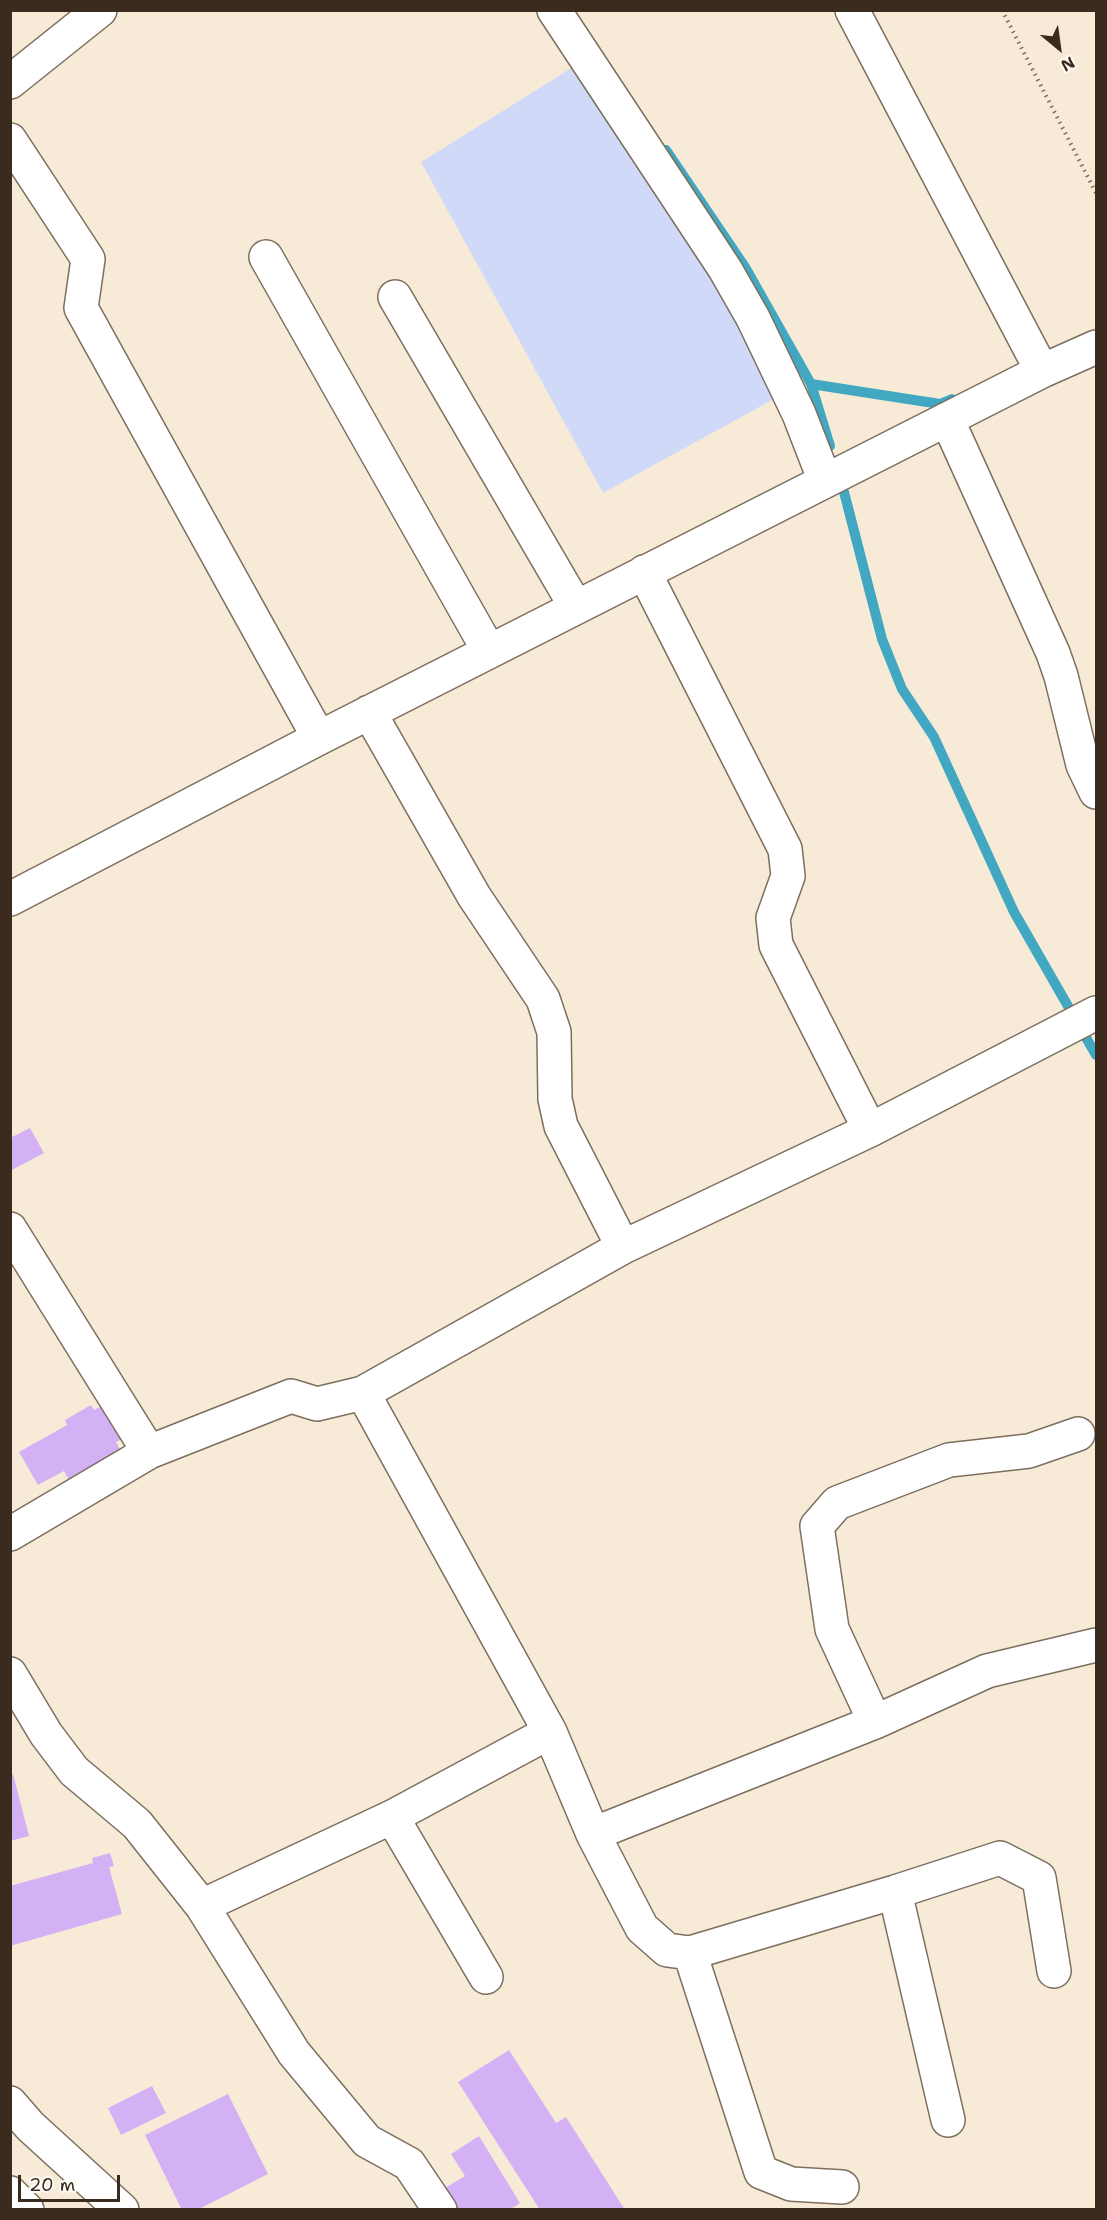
<!DOCTYPE html>
<html>
<head>
<meta charset="utf-8">
<style>
  body { margin:0 }
  #map { position:relative; width:1107px; height:2220px; overflow:hidden; background:#f7ebd8; font-family:"Shantell Sans",sans-serif }
  canvas { display:block }
  .frame { position:absolute; inset:0; border:12px solid #3b2a1e; pointer-events:none }
  .north { position:absolute; left:1029px; top:18px; width:60px; height:60px; -webkit-text-stroke:4px #fdfcf7; paint-order:stroke; rotate:151deg; font-size:16px; font-weight:700; line-height:24px; text-align:center; color:#3b2a1e }
  .north::after { content:''; display:block; margin:auto; width:21px; height:27px; background:#3b2a1e; clip-path:polygon(50% 0,100% 100%,50% 72%,0 100%) }
  .scale { position:absolute; left:18px; top:2175px; width:102px; height:27px; box-sizing:border-box; border:3px solid #3b2a1e; border-top:0; padding-left:8px; font-size:18px; line-height:21px; white-space:nowrap; color:#3b2a1e; -webkit-text-stroke:4px #fdfcf7; paint-order:stroke }
</style>
</head>
<body>
<div id="map">
<canvas width="1107" height="2220"></canvas>
<div class="frame"></div>
<div class="north">N</div>
<div class="scale">20 m</div>
</div>
<script>
const c = document.querySelector('canvas').getContext('2d');
c.lineJoin = 'round';
function fillPath(path, color) { c.fillStyle = color; c.fill(path, 'evenodd'); }
function strokePath(path, color, width, dash) { c.strokeStyle = color; c.lineWidth = width; c.lineCap = dash ? 'butt' : 'round'; c.setLineDash(dash || []); c.stroke(path); }
const built = new Path2D(`
  M 573,67 L 723,297 L 774,399 L 603,493 L 421,162 Z`);
const stream = new Path2D(`
  M 666,150 L 745,267 L 811,384 L 940,404 L 952,399
  M 811,384 L 830,446
  M 844,492 L 882,639 L 902,689 L 934,737 L 1014,912 L 1096,1055`);
const building = new Path2D(`
  M 30,1128 L 44,1153 L 10,1171 L 10,1138 Z
  M 110,1402 L 128,1436 L 116,1442 L 122,1453 L 70,1482 L 64,1471 L 38,1485 L 19,1452 L 67,1425 L 65,1420 L 91,1405 L 94,1410 Z
  M 10,1774 L 13,1774 L 29,1836 L 10,1841 Z
  M 110,1853 L 114,1866 L 109,1867 L 122,1914 L 10,1946 L 10,1886 L 93,1863 L 92,1858 Z
  M 509,2050 L 556,2123 L 566,2117 L 625,2210 L 540,2210 L 458,2082 Z
  M 152,2086 L 166,2113 L 121,2135 L 108,2108 Z
  M 228,2094 L 268,2174 L 197,2210 L 182,2210 L 145,2135 Z
  M 479,2136 L 520,2203 L 509,2210 L 456,2210 L 443,2189 L 465,2176 L 451,2154 Z`);
const path = new Path2D(`
  M 1002,10 L 1096,193`);
const minor = new Path2D(`
  M 554,10 L 725,269 L 753,318 L 799,414 L 825,481
  M 852,10 L 1042,371
  M 10,82 L 100,10
  M 10,140 L 88,259 L 81,308 L 319,738
  M 266,257 L 489,651
  M 395,297 L 576,607
  M 947,419 L 1053,653 L 1061,676 L 1083,765 L 1096,792
  M 644,572 L 785,849 L 788,876 L 773,918 L 776,945 L 870,1130
  M 369,712 L 474,896 L 543,999 L 554,1032 L 555,1099 L 561,1126 L 623,1247
  M 10,899 L 319,738 L 1042,371 L 1096,347
  M 10,1229 L 149,1452
  M 363,1393 L 550,1732 L 593,1834 L 875,1722 L 987,1671 L 1096,1645
  M 10,1534 L 149,1452 L 291,1396 L 317,1404 L 363,1393 L 623,1247 L 870,1130 L 1096,1013
  M 10,1674 L 46,1734 L 74,1771 L 137,1824 L 202,1906 L 294,2053 L 367,2141 L 409,2164 L 440,2210
  M 875,1722 L 832,1629 L 817,1526 L 837,1503 L 949,1460 L 1029,1451 L 1078,1434
  M 392,1817 L 486,1977
  M 593,1834 L 642,1928 L 667,1950 L 690,1953 L 895,1892 L 1000,1858 L 1039,1878 L 1054,1971
  M 895,1892 L 948,2120
  M 202,1906 L 392,1817 L 550,1732
  M 690,1953 L 761,2172 L 791,2184 L 842,2187
  M 10,2103 L 30,2126 L 122,2210
  M 10,2193 L 27,2210`);
fillPath(built, '#d1d9f9');
strokePath(stream, '#42a8c2', 10);
fillPath(building, '#d4b1f4');
strokePath(minor, '#7d6e5f', 36);
strokePath(path, '#7d6e5f', 4, [1.5, 4.5]);
strokePath(minor, '#fff', 33);
</script>
</body>
</html>
